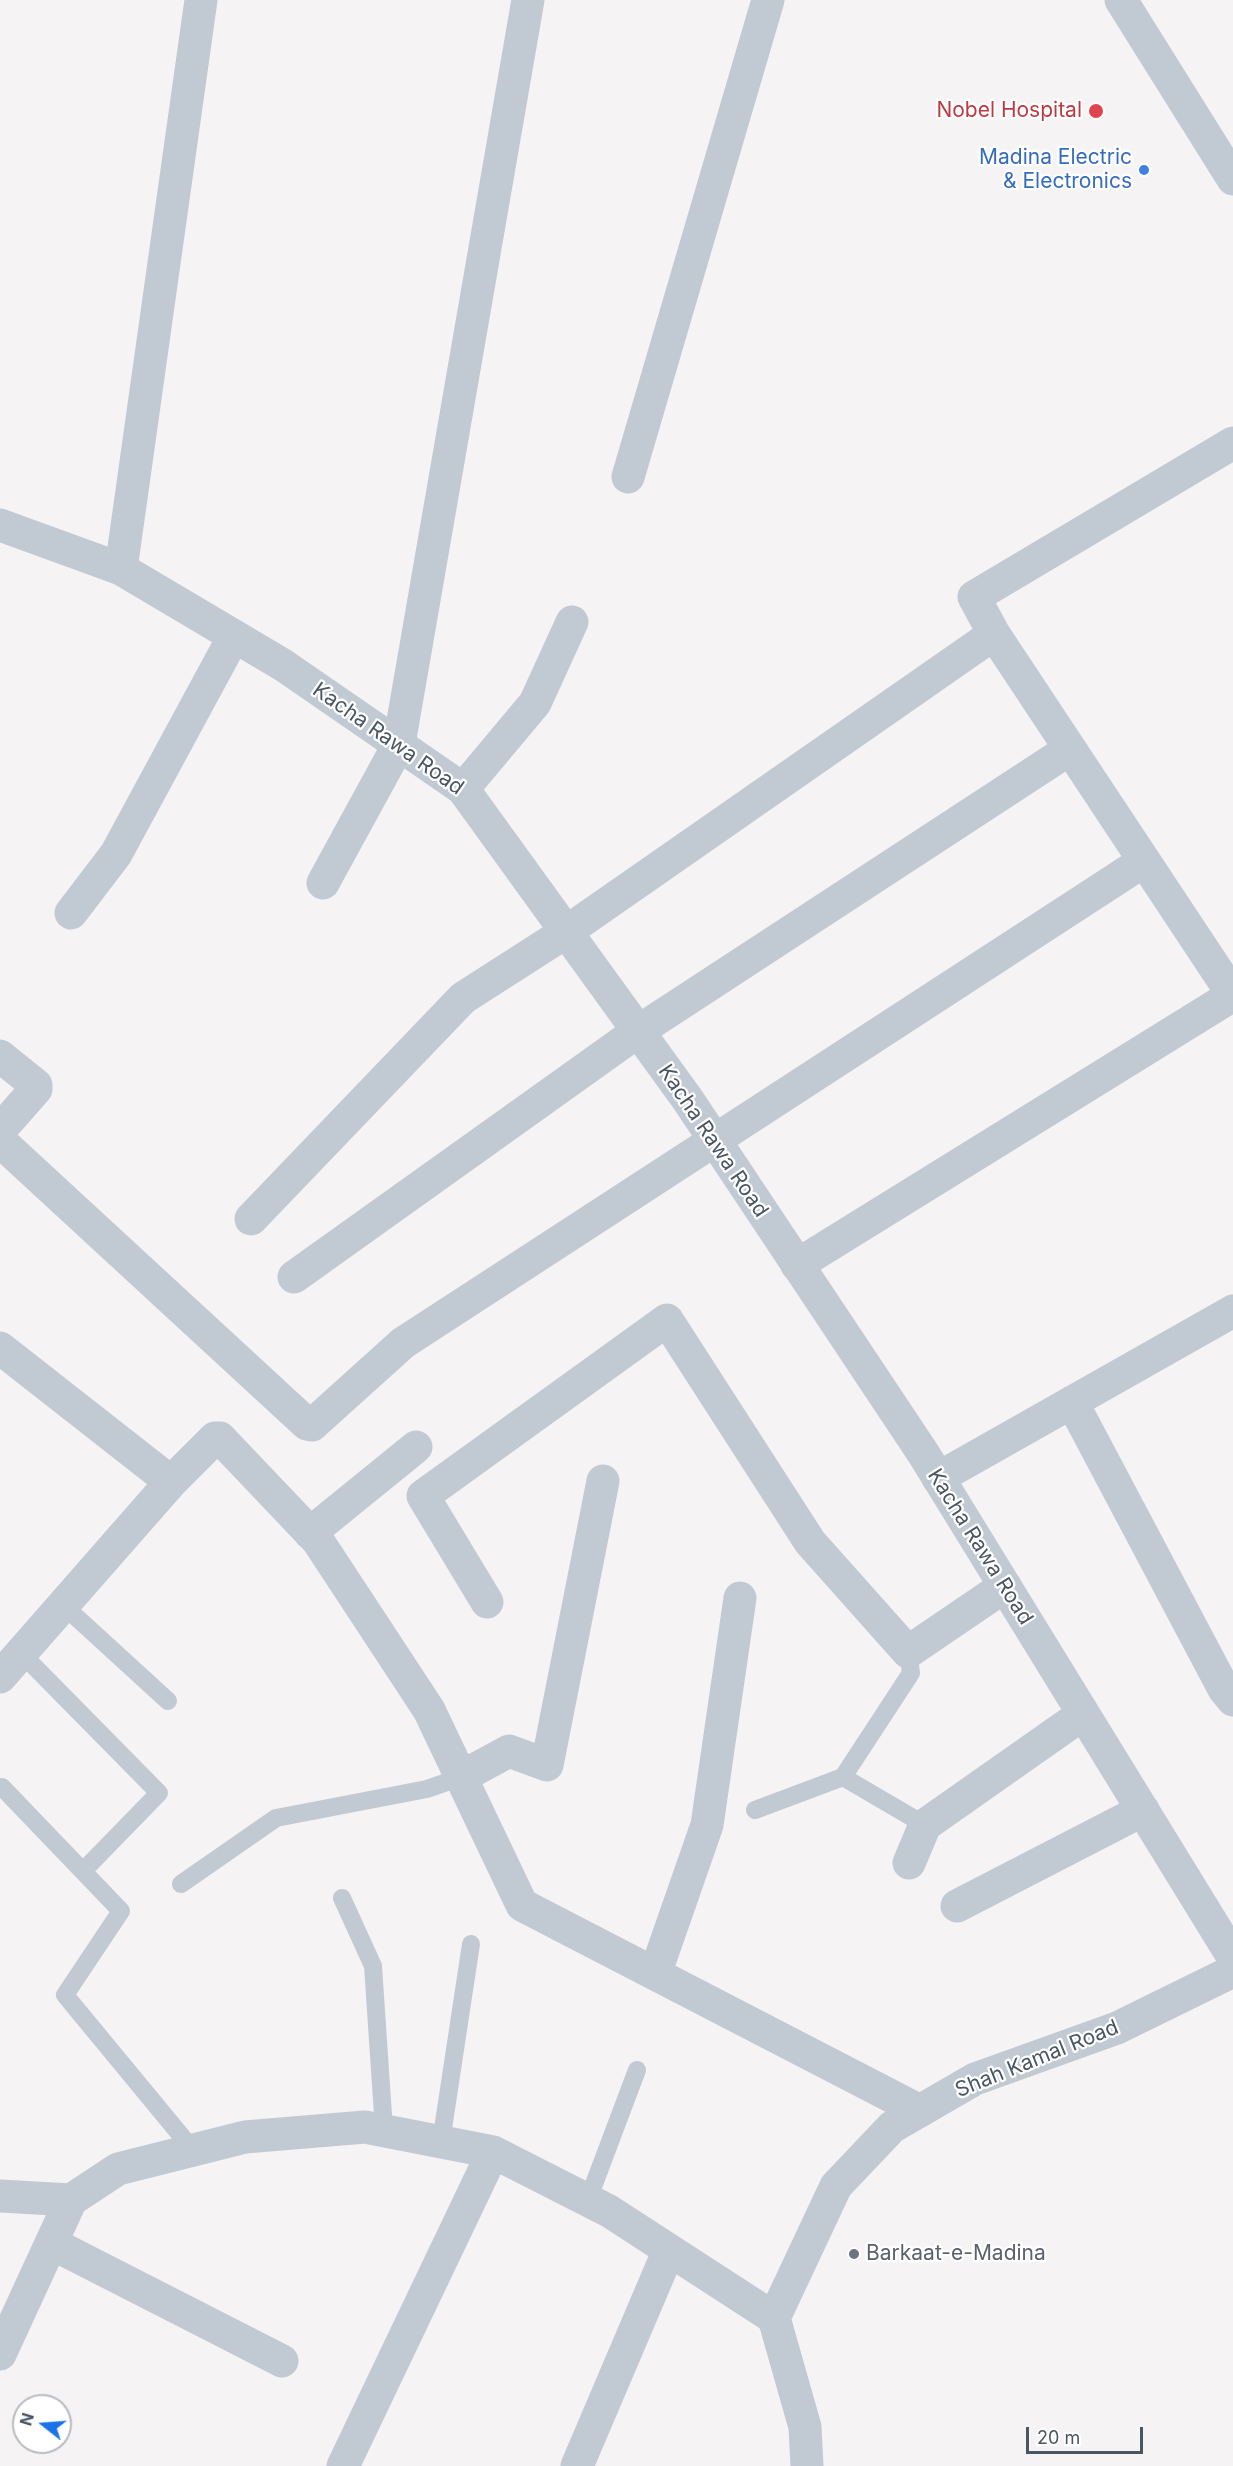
<!DOCTYPE html>
<html>
<head>
<meta charset="utf-8">
<style>
  body { margin:0 }
  #map { position:relative; width:1233px; height:2466px; overflow:hidden; background:#f5f3f3; font-family:Inter,sans-serif }
  canvas { display:block }
  .north { position:absolute; left:12px; top:2394px; width:60px; height:60px; box-sizing:border-box; background:#fff; border:2px solid #b7bbc0; border-radius:50%; rotate:287deg; font-size:16px; font-weight:700; line-height:24px; text-align:center; color:#4a5661 }
  .north::after { content:''; display:block; margin:auto; width:21px; height:27px; background:#1a73e8; clip-path:polygon(50% 0,100% 100%,50% 72%,0 100%) }
  .scale { position:absolute; left:1026px; top:2427px; width:117px; height:27px; box-sizing:border-box; border:3px solid #4a5661; border-top:0; padding-left:8px; font-size:18px; line-height:21px; white-space:nowrap; color:#4a5661; -webkit-text-stroke:4px #fff; paint-order:stroke }
</style>
</head>
<body>
<div id="map">
<canvas width="1233" height="2466"></canvas>
<div class="north">N</div>
<div class="scale">20 m</div>
</div>
<script>
const c = document.querySelector('canvas').getContext('2d');
c.lineJoin = 'round';
function strokePath(path, color, width, dash) { c.strokeStyle = color; c.lineWidth = width; c.lineCap = dash ? 'butt' : 'round'; c.setLineDash(dash || []); c.stroke(path); }
function write(font, color, halo, rows, align = 'center') {
  c.font = font + ' Inter,sans-serif'; c.lineWidth = 4.5; c.setLineDash([]); c.textBaseline = 'middle'; c.strokeStyle = halo; c.fillStyle = color; for (const [text, x, y, turn = 0] of rows) {
    c.save(); c.translate(x, y); c.rotate((+turn || 0) * Math.PI / 180); c.textAlign = isNaN(turn) ? turn : align; if (halo) c.strokeText(text, 0, 0); c.fillText(text, 0, 0); c.restore();
  }
}
const service = new Path2D(`
  M 63,1605 L 168,1701
  M 908,1652 L 911,1673 L 843,1777 L 925,1825
  M 21,1653 L 159,1793 L 83,1871
  M 2,1787 L 121,1911 L 65,1995 L 193,2150
  M 755,1810 L 843,1777
  M 181,1884 L 276,1818 L 427,1789 L 461,1777
  M 342,1898 L 373,1966 L 384,2130
  M 441,2142 L 471,1944
  M 588,2200 L 637,2070`);
const minor = new Path2D(`
  M 628,477 L 768,0
  M 121,569 L 201,0
  M 994,634 L 1233,995
  M 463,789 L 535,703 L 572,622
  M 323,883 L 399,744 L 528,0
  M 71,913 L 116,854 L 234,636
  M 0,1056 L 36,1085 L 36,1089 L 0,1130
  M 0,1141 L 307,1424 L 312,1425 L 403,1343 L 1144,861
  M 251,1219 L 463,998 L 566,932 L 994,634 L 974,597 L 1233,443
  M 797,1265 L 1233,995
  M 294,1277 L 637,1032 L 1070,749
  M 0,1348 L 171,1482
  M 1072,1402 L 1224,1689 L 1233,1700
  M 938,1478 L 1233,1311
  M 310,1533 L 416,1447
  M 487,1602 L 423,1496 L 667,1320 L 810,1542 L 908,1652 L 1005,1586
  M 0,1677 L 171,1482 L 215,1438 L 220,1438 L 318,1541 L 429,1710 L 522,1905 L 920,2111
  M 461,1777 L 509,1751 L 547,1765 L 603,1481
  M 909,1863 L 925,1825 L 1083,1714
  M 957,1906 L 1143,1810
  M 655,1974 L 707,1825 L 740,1598
  M 0,2196 L 71,2200
  M 51,2243 L 282,2361
  M 0,2354 L 71,2200 L 118,2169 L 245,2137 L 365,2127 L 493,2152 L 609,2211 L 774,2318
  M 343,2466 L 493,2152
  M 577,2466 L 669,2250`);
const tertiary = new Path2D(`
  M 1121,0 L 1233,179
  M 0,525 L 121,569 L 283,665 L 463,789 L 688,1100 L 923,1453 L 1233,1957
  M 807,2466 L 805,2427 L 774,2318 L 836,2186 L 892,2127 L 975,2079 L 1117,2028 L 1233,1971`);
const markers = [
  [1096,111,8,"#e0444e"],
  [1144,170,6,"#3f7fe0"],
  [854,2254,6,"#6b7280"]
];
const healthNames = [
  ["Nobel Hospital",1082,111]
];
const shopNames = [
  ["Madina Electric",1132,158],
  ["& Electronics",1132,182]
];
const streetNames = [
  ["Kacha Rawa Road",388,739,35],
  ["Kacha Rawa Road",713,1141,56],
  ["Kacha Rawa Road",980,1547,58],
  ["Shah Kamal Road",1037,2059,-22]
];
const worshipNames = [
  ["Barkaat-e-Madina",866,2254]
];
strokePath(service, '#c1cad2', 18);
strokePath(minor, '#c1cad2', 33);
strokePath(tertiary, '#c1cad2', 33);
for (const [x, y, r, color] of markers) { const dot = new Path2D(); dot.arc(x, y, r, 0, 2 * Math.PI); c.fillStyle = color; c.fill(dot); strokePath(dot, '#fff', 2); }
write('21px', '#be3a42', '#fff', healthNames, 'right');
write('21px', '#366cbe', '#fff', shopNames, 'right');
write('21px', '#4a5661', '#fff', streetNames);
write('21px', '#5b616d', '#fff', worshipNames, 'left');
</script>
</body>
</html>
